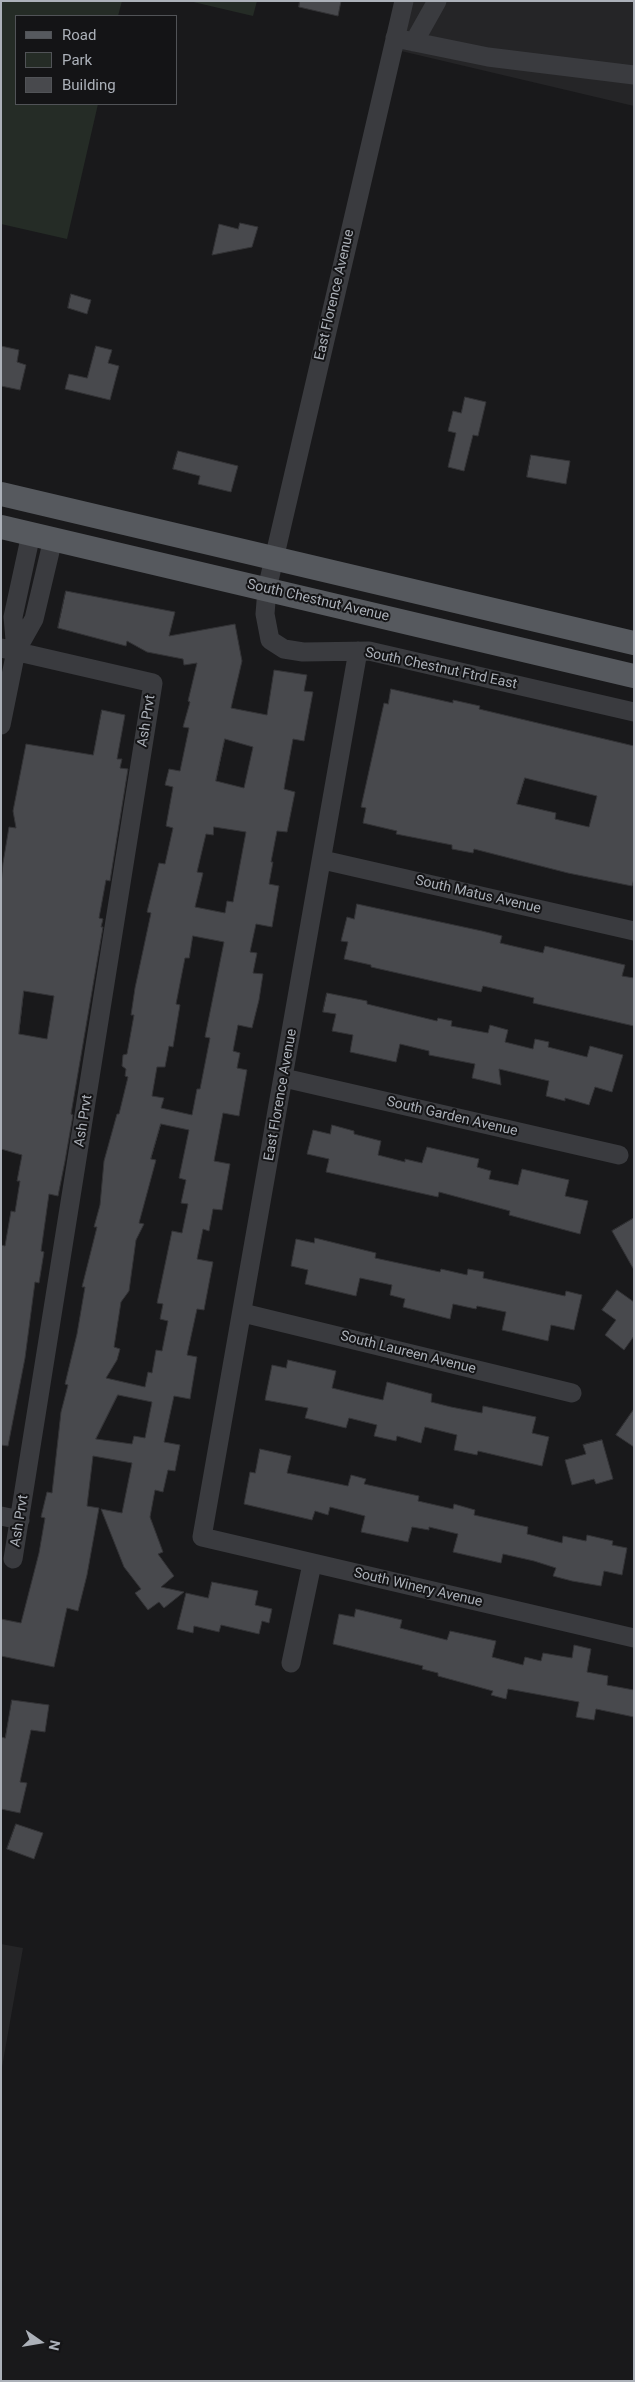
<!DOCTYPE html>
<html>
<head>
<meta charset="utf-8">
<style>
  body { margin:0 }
  #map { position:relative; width:635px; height:2382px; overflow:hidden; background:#19191b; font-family:Roboto,sans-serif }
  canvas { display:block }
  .frame { position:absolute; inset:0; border:2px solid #acb1b9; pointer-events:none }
  .legend { position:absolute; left:15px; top:15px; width:162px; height:90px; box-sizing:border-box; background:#141416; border:1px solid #515357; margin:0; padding:6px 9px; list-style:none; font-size:15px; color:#acb1b9 }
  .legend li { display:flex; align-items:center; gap:10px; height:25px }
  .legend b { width:25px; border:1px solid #515357 }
  .north { position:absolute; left:15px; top:2317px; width:50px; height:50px; -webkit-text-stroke:4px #141416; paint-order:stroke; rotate:103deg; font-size:14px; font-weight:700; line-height:20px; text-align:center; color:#acb1b9 }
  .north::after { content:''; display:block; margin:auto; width:18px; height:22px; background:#acb1b9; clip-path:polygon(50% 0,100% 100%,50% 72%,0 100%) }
</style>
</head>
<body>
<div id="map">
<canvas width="635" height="2382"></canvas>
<div class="frame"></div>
<ul class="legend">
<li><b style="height:6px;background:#56595e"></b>Road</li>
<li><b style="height:14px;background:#252c26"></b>Park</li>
<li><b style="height:14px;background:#48494d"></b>Building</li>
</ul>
<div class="north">N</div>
</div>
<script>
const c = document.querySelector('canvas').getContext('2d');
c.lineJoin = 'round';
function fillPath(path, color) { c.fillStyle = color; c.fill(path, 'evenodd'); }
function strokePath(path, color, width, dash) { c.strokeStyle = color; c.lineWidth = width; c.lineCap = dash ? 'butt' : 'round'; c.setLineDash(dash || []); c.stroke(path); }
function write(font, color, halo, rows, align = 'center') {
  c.font = font + ' Roboto,sans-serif'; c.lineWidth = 4; c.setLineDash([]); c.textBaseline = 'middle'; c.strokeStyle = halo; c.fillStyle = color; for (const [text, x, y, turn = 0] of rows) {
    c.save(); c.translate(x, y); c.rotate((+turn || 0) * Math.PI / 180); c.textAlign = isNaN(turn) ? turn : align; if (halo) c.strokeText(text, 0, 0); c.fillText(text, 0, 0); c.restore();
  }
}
const built = new Path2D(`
  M 412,1 L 634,1 L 634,106 L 401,51 Z
  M 1,1944 L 23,1948 L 1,2073 Z`);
const green = new Path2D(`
  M 1,1 L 122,1 L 118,16 L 16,16 L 16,104 L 98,104 L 67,239 L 1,224 Z
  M 189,1 L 257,1 L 253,16 Z`);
const building = new Path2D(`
  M 300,1 L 341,1 L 338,16 L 299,7 Z
  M 240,223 L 258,227 L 252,247 L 212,255 L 219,224 L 238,229 Z
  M 71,294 L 91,300 L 87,314 L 68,308 Z
  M 1,346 L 19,350 L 17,362 L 26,365 L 20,390 L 1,386 Z
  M 96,346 L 112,350 L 108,363 L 119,366 L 110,400 L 65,389 L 69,374 L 87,378 Z
  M 465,397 L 486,402 L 478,436 L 473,435 L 464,471 L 448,467 L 456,433 L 448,431 L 453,411 L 461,413 Z
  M 178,451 L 238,466 L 231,492 L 198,484 L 200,476 L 173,469 Z
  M 531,455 L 570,461 L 566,484 L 527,477 Z
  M 66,591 L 175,612 L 169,636 L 235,624 L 242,661 L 231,708 L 267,715 L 274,670 L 307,675 L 304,691 L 313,692 L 304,741 L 293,739 L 286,777 L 284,789 L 295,792 L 287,832 L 277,831 L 271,862 L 273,862 L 269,884 L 279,886 L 272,927 L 256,924 L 250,952 L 257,953 L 253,973 L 263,974 L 259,1000 L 252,1028 L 238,1025 L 233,1051 L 240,1053 L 237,1068 L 247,1070 L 239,1116 L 223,1113 L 214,1161 L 230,1164 L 222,1210 L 213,1209 L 209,1231 L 203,1229 L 197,1259 L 213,1262 L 204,1310 L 197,1309 L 187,1355 L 197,1357 L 190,1399 L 174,1396 L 164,1442 L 180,1445 L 175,1471 L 168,1470 L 163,1492 L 155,1490 L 150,1517 L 163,1552 L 158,1554 L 174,1576 L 161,1587 L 184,1592 L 164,1608 L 159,1602 L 148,1610 L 135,1593 L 141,1589 L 124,1567 L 101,1509 L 122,1513 L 132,1463 L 93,1456 L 87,1506 L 99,1508 L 87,1575 L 78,1611 L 67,1608 L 54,1667 L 1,1656 L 1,1619 L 21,1623 L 39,1553 L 45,1518 L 41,1517 L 47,1492 L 52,1493 L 61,1412 L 68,1385 L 65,1384 L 77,1334 L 85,1287 L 82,1287 L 97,1227 L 94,1227 L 100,1205 L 104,1161 L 117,1114 L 119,1114 L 128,1077 L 125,1076 L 126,1069 L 122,1066 L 123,1055 L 127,1054 L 134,1015 L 131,1015 L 135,988 L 151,913 L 147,912 L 159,863 L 165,864 L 173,828 L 166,826 L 173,787 L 165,785 L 169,769 L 180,771 L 189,728 L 183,727 L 190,702 L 188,701 L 197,663 L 184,665 L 183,659 L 147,652 L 127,641 L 126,646 L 58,628 ZM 225,739 L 253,747 L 244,788 L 216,781 ZM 214,827 L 246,832 L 233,902 L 227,901 L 225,913 L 195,907 L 203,873 L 197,872 L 206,834 L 213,835 ZM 193,936 L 224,942 L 205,1037 L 210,1038 L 200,1089 L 197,1089 L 192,1115 L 161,1108 L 164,1098 L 152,1096 L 157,1067 L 165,1067 L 169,1046 L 173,1047 L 180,1005 L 176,1004 L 185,958 L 189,958 ZM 161,1124 L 189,1130 L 179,1178 L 186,1180 L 181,1203 L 188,1204 L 182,1233 L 172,1231 L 157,1303 L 163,1304 L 160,1319 L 168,1321 L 162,1351 L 156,1350 L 152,1373 L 148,1372 L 145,1387 L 106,1378 L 117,1360 L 120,1349 L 114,1347 L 121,1302 L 129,1291 L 136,1240 L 144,1224 L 139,1223 L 156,1160 L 151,1159 ZM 118,1395 L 152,1402 L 145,1438 L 134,1436 L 132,1444 L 96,1439 Z
  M 391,689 L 453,703 L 453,700 L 480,706 L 479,709 L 634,746 L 634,879 L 632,886 L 568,873 L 474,849 L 473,853 L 452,849 L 452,845 L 396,834 L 397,831 L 363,823 L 366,808 L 361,807 L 384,703 L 388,704 ZM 525,778 L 597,796 L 589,827 L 555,819 L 556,813 L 517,804 Z
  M 102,710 L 125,715 L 117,759 L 122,759 L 120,768 L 128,769 L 110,881 L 106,880 L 99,918 L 103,919 L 101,927 L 103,927 L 71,1114 L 73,1115 L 65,1161 L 58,1196 L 49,1194 L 41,1251 L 44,1252 L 39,1283 L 35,1282 L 25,1358 L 8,1446 L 1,1445 L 1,1245 L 5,1246 L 11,1211 L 15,1212 L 20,1181 L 17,1181 L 22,1155 L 1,1149 L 1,884 L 3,863 L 9,827 L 16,828 L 13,811 L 26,744 L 93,755 ZM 24,991 L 54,996 L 47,1039 L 19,1034 Z
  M 357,904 L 482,931 L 502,936 L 500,943 L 543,953 L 545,946 L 625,965 L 622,976 L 634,978 L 634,1026 L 533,1003 L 534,998 L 483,986 L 481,992 L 371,967 L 371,965 L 344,959 L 348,942 L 341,941 L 347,917 L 354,919 Z
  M 327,993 L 367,1001 L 367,1004 L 437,1021 L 438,1018 L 452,1021 L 451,1026 L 488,1033 L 490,1025 L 508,1030 L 505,1042 L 533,1049 L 535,1039 L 549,1042 L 548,1047 L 587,1057 L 590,1046 L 623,1055 L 612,1092 L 595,1087 L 589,1105 L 565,1098 L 565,1101 L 546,1096 L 549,1081 L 499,1069 L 501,1085 L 472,1078 L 475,1064 L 429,1055 L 429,1051 L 400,1044 L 396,1062 L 350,1052 L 353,1035 L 332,1031 L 336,1014 L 323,1012 Z
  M 332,1125 L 354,1131 L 354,1134 L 381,1141 L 378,1155 L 405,1162 L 405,1159 L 422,1163 L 427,1147 L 479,1159 L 477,1167 L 491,1171 L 489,1179 L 518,1185 L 522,1169 L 569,1180 L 565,1196 L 588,1201 L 580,1234 L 509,1215 L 510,1211 L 439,1192 L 438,1197 L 326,1172 L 329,1159 L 307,1154 L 313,1130 L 330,1134 Z
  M 634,1218 L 634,1270 L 612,1231 Z
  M 315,1238 L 376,1253 L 375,1258 L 440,1272 L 441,1269 L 467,1275 L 468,1269 L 484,1272 L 483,1278 L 565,1296 L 566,1291 L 582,1295 L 574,1330 L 551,1325 L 548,1341 L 502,1330 L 506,1312 L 477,1306 L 476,1309 L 453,1304 L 450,1319 L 403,1307 L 405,1299 L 390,1295 L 392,1285 L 360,1278 L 356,1296 L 305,1284 L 308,1270 L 291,1266 L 296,1239 L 314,1243 Z
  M 617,1290 L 634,1302 L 634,1336 L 624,1350 L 605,1335 L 616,1320 L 602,1310 Z
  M 288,1360 L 336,1371 L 332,1388 L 365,1396 L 383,1400 L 387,1382 L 432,1394 L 431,1402 L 451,1407 L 482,1413 L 483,1406 L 536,1417 L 532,1433 L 549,1437 L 542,1466 L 478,1451 L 477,1455 L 454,1450 L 457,1435 L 425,1427 L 421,1443 L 397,1436 L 396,1441 L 374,1436 L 377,1425 L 349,1418 L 346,1428 L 305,1418 L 308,1408 L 265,1400 L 272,1365 L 286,1368 Z
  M 634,1409 L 634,1447 L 616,1435 Z
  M 602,1440 L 613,1479 L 596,1484 L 594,1479 L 572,1485 L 565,1460 L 586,1454 L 583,1445 Z
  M 260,1449 L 291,1456 L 287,1473 L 348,1486 L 351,1475 L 366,1479 L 364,1484 L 419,1496 L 418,1501 L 453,1509 L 454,1504 L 475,1510 L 474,1515 L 528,1527 L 527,1534 L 562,1543 L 563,1536 L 586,1541 L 587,1535 L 613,1541 L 612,1545 L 627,1548 L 622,1575 L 604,1571 L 601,1586 L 572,1581 L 553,1576 L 556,1568 L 534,1561 L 503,1554 L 501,1563 L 453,1552 L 458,1534 L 429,1527 L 429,1530 L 412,1527 L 408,1542 L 361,1532 L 365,1516 L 330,1507 L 328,1515 L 315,1511 L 312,1520 L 244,1504 L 250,1472 L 255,1473 Z
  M 212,1582 L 258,1591 L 255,1605 L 272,1609 L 269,1623 L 262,1621 L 259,1634 L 221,1625 L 219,1632 L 194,1626 L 193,1633 L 177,1629 L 186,1593 L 208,1598 Z
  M 356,1609 L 402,1620 L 400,1628 L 447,1640 L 450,1631 L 496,1641 L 492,1657 L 523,1665 L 525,1657 L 541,1661 L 543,1653 L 572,1658 L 574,1645 L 591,1649 L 587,1672 L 608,1676 L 607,1685 L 634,1690 L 634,1717 L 596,1709 L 594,1720 L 576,1717 L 579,1702 L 508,1689 L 506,1699 L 491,1695 L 493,1691 L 438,1676 L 438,1673 L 422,1669 L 423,1666 L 333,1644 L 339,1614 L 354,1617 Z
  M 12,1700 L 49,1705 L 45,1732 L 31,1730 L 20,1782 L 27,1783 L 20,1813 L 1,1809 L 1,1737 L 5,1738 Z
  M 16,1824 L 43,1833 L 34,1859 L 7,1849 Z`);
const minor = new Path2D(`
  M 404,1 L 267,589 L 265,614 L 270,640 L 284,649 L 303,652 L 369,651 L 634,712
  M 395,38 L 488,57 L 634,75
  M 414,42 L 437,1
  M 1,648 L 153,683 L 13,1559
  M 16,651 L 34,619 L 53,539
  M 358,651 L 202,1537 L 634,1638
  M 1,725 L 16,651 L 13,617 L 31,534
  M 323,860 L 634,931
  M 284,1078 L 619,1155
  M 243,1313 L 572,1393
  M 1,1516 L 20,1520
  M 291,1663 L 312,1564`);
const major = new Path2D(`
  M 1,494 L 634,643
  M 1,527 L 634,676`);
const streetNames = [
  ["East Florence Avenue",335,295,-77],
  ["South Chestnut Avenue",318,601,13],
  ["South Chestnut Ftrd East",441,669,12],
  ["Ash Prvt",147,721,-81],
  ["South Matus Avenue",478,895,13],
  ["East Florence Avenue",281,1095,-80],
  ["South Garden Avenue",452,1117,13],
  ["Ash Prvt",84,1121,-81],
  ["South Laureen Avenue",408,1353,14],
  ["Ash Prvt",20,1521,-81],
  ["South Winery Avenue",418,1588,13]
];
fillPath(built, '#252527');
fillPath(green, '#252c26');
fillPath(building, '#48494d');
strokePath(building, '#333336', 1);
strokePath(minor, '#3a3b3f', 19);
strokePath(major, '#56595e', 24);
write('14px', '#acb1b9', '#141416', streetNames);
</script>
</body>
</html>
